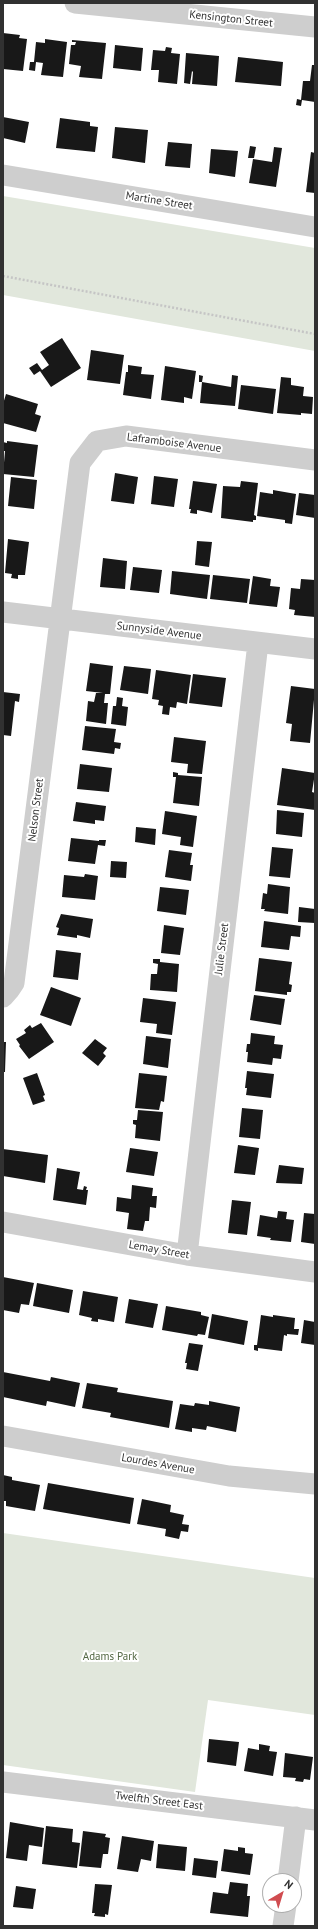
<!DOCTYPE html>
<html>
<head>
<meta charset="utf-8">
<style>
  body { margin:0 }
  #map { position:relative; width:318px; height:1929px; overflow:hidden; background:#fff; font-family:"PT Sans",sans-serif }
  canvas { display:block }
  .frame { position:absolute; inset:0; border:4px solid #313131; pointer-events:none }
  .north { position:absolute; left:262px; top:1873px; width:40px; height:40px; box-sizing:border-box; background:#fff; border:1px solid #adadad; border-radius:50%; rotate:38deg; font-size:11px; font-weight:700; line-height:16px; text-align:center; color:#313131 }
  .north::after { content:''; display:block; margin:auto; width:14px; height:18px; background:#d04c50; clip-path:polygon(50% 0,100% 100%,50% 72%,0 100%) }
</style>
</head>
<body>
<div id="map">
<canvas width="318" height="1929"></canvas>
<div class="frame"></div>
<div class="north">N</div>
</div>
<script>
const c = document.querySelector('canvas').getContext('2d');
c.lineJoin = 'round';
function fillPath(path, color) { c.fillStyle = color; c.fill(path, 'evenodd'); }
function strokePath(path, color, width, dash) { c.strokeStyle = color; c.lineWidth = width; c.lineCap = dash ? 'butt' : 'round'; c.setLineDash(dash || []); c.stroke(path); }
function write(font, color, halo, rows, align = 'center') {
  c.font = font + ' "PT Sans",sans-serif'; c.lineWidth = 4; c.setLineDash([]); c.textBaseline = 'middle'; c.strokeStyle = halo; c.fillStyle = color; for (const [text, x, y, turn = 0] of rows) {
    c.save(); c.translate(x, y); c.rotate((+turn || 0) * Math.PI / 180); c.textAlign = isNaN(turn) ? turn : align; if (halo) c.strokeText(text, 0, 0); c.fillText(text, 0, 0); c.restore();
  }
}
const green = new Path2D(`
  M 3,196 L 315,248 L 315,351 L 3,295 Z
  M 3,1533 L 315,1578 L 315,1715 L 208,1700 L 195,1792 L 3,1765 Z`);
const building = new Path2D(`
  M 3,33 L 20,35 L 19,38 L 27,39 L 23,71 L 3,69 Z
  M 45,39 L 67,42 L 63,77 L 41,75 L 43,63 L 36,62 L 35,71 L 29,70 L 30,62 L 34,62 L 36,42 L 45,43 Z
  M 72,40 L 106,43 L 102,79 L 79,77 L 81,66 L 69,64 L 71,45 L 75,45 L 76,42 L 72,42 Z
  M 115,45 L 143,48 L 141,71 L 113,68 Z
  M 166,47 L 172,48 L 171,53 L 180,54 L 177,84 L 158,82 L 159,70 L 151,70 L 153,50 L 165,51 Z
  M 186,53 L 219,56 L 217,86 L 192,84 L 193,72 L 192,71 L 190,84 L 184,83 Z
  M 238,57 L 283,62 L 281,86 L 235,82 Z
  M 312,65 L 315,65 L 315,102 L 302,100 L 301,106 L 296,105 L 297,99 L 301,100 L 303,81 L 310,81 Z
  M 3,117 L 29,122 L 25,143 L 3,138 Z
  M 60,118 L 90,122 L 90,126 L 98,127 L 95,152 L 56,148 Z
  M 115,127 L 148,130 L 145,163 L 112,158 Z
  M 168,142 L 192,144 L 190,168 L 165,166 Z
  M 250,146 L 256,147 L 254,158 L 248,158 Z
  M 274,147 L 282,148 L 276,187 L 249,183 L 253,159 L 272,162 Z
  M 211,149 L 238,151 L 235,177 L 209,173 Z
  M 311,152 L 315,153 L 315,193 L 306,192 Z
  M 62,338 L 81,368 L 51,387 L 40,371 L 34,375 L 29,368 L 37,363 L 42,370 L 49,365 L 40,352 Z
  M 91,350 L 124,355 L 120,384 L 87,380 Z
  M 128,365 L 142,367 L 141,374 L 154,375 L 151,399 L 123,395 L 126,372 L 128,372 Z
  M 165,366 L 196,371 L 192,399 L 184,397 L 184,403 L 161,400 Z
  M 199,375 L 203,376 L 202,382 L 231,387 L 232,375 L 238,376 L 235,406 L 200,403 L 202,382 L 199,382 Z
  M 281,377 L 291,378 L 291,385 L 304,387 L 303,396 L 313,397 L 312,414 L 301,413 L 301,415 L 277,413 Z
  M 241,385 L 276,389 L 273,414 L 238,409 Z
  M 6,394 L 38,404 L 35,414 L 41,416 L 36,432 L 3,423 L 3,404 Z
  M 7,441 L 38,445 L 34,477 L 3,474 L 5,451 L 3,451 L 3,442 L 7,443 Z
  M 115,473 L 138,477 L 134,504 L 111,501 Z
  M 154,476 L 178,479 L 174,507 L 151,504 Z
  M 11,477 L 37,480 L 34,509 L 8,506 Z
  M 193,481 L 217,484 L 212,513 L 197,510 L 197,514 L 190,513 L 191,509 L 189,509 Z
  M 241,481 L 258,483 L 254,515 L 256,516 L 256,520 L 253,520 L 253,522 L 221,518 L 223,486 L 240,487 Z
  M 273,490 L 296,494 L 292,524 L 285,523 L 285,520 L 257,516 L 260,492 L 273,494 Z
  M 299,493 L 315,495 L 315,518 L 296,515 Z
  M 8,539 L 29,542 L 25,575 L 18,575 L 18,579 L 11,578 L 12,574 L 5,573 Z
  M 197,541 L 212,542 L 209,567 L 195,565 Z
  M 103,558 L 127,561 L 125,589 L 100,587 Z
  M 133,567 L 162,570 L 159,593 L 130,590 Z
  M 172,571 L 210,575 L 207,599 L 170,594 Z
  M 213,575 L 250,579 L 247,603 L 210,599 Z
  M 253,576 L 271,579 L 270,586 L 280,587 L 277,607 L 249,604 Z
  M 301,579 L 315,580 L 315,617 L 294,615 L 295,610 L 289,609 L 291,588 L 300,589 Z
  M 90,663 L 113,666 L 110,694 L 105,694 L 104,703 L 108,703 L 106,724 L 86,721 L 88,701 L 94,702 L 96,693 L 103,693 L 86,691 Z
  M 124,666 L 151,669 L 148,694 L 120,690 Z
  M 156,670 L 191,675 L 187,704 L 177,702 L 176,708 L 170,707 L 169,715 L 162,714 L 163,706 L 158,705 L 159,700 L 152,699 Z
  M 193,674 L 226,678 L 222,707 L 189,703 Z
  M 291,686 L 315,689 L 310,743 L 290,741 L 292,724 L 286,723 Z
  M 3,692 L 20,694 L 19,702 L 15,701 L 11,736 L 3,735 Z
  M 117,697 L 123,698 L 122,706 L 128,707 L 126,726 L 111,724 L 113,706 L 116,706 Z
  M 85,726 L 116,729 L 114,742 L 121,743 L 120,749 L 115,748 L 114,754 L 82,750 Z
  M 174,737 L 206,741 L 202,774 L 187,773 L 188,764 L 171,762 Z
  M 80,764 L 112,768 L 109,792 L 77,789 Z
  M 282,768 L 315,773 L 312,792 L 315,793 L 315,810 L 277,805 Z
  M 173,772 L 178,773 L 178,775 L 202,777 L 199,806 L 173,803 L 176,777 L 173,777 Z
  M 76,802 L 106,806 L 104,821 L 95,820 L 95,824 L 73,821 Z
  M 277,810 L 304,813 L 302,837 L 276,834 Z
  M 165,811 L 197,816 L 193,847 L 180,845 L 181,837 L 162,834 Z
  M 136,827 L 156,829 L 155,845 L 135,842 Z
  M 71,838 L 99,841 L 99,840 L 106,840 L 105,846 L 98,845 L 95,864 L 68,861 Z
  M 272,847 L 293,849 L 290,878 L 269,876 Z
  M 169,850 L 192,853 L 190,865 L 193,865 L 191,881 L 165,877 Z
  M 111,861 L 127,862 L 126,878 L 110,877 Z
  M 85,874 L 98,876 L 95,900 L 62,897 L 64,875 L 84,877 Z
  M 268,884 L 290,887 L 288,914 L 264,911 L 265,909 L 261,909 L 263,893 L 267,894 Z
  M 160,887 L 189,890 L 186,915 L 157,911 Z
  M 299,907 L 315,909 L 315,923 L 298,922 Z
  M 61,914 L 93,919 L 90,938 L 77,935 L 77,938 L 57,935 L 59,928 L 56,927 Z
  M 264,921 L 301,926 L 300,937 L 291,936 L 289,950 L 261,947 Z
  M 164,925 L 184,928 L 180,955 L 161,953 Z
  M 56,950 L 81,953 L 78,980 L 53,977 Z
  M 259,958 L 292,962 L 289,984 L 292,985 L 291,992 L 287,992 L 287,995 L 255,991 Z
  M 153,959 L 160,959 L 160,962 L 179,964 L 177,992 L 150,990 L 151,974 L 157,974 L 158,964 L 153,963 Z
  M 51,987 L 81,998 L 71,1026 L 40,1015 Z
  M 254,995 L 285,999 L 281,1025 L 250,1020 Z
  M 143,998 L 176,1002 L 172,1035 L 156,1033 L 157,1024 L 140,1022 Z
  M 41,1023 L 54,1042 L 29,1059 L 19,1046 L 20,1045 L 16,1039 L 26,1033 L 24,1030 L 30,1025 L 32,1028 Z
  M 251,1033 L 275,1036 L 274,1044 L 283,1045 L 281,1059 L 273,1058 L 272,1065 L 247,1062 L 248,1052 L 246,1052 L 247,1044 L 250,1044 Z
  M 146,1036 L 171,1039 L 168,1068 L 143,1064 Z
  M 95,1039 L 107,1048 L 103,1053 L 106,1056 L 98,1066 L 82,1053 Z
  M 3,1042 L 6,1042 L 5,1072 L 3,1072 Z
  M 247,1071 L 274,1074 L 271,1098 L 246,1095 L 247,1088 L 245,1088 Z
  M 37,1073 L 45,1095 L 43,1096 L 45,1101 L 33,1105 L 23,1078 Z
  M 139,1073 L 167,1076 L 164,1102 L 161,1101 L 159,1110 L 135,1108 Z
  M 242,1108 L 263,1110 L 260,1139 L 239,1137 Z
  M 138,1110 L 163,1112 L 160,1141 L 135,1138 L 136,1125 L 133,1124 L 133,1120 L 137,1120 Z
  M 238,1145 L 259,1148 L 255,1175 L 234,1173 Z
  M 130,1148 L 158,1152 L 154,1176 L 126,1172 Z
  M 3,1149 L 48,1155 L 45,1183 L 3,1176 Z
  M 279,1165 L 304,1168 L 302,1184 L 276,1183 Z
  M 57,1168 L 80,1172 L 77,1189 L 83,1190 L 84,1186 L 87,1187 L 86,1190 L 88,1190 L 86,1205 L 53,1200 Z
  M 132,1185 L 153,1188 L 152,1196 L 157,1196 L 156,1208 L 150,1207 L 149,1221 L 145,1221 L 143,1231 L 127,1229 L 129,1213 L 116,1211 L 117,1197 L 131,1199 Z
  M 232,1200 L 251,1202 L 247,1235 L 228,1233 Z
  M 278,1211 L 287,1212 L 286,1219 L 294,1220 L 291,1242 L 270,1240 L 271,1238 L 257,1236 L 260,1215 L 277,1218 Z
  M 304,1213 L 315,1214 L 315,1244 L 301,1242 Z
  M 3,1277 L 34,1283 L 29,1305 L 21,1304 L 19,1313 L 3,1310 Z
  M 37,1283 L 73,1290 L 69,1313 L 33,1306 Z
  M 83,1291 L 118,1297 L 114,1322 L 98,1319 L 98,1322 L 91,1321 L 92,1318 L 79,1315 Z
  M 129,1299 L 158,1304 L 153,1328 L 125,1323 Z
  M 166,1306 L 201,1312 L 201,1315 L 209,1317 L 205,1335 L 198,1334 L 197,1336 L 162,1330 Z
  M 212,1314 L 248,1321 L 244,1345 L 208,1338 Z
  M 261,1315 L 273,1317 L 273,1315 L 295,1318 L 294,1329 L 299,1329 L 298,1335 L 287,1334 L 287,1336 L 284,1335 L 282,1351 L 258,1348 L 258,1351 L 254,1350 L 254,1345 L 257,1345 Z
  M 304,1320 L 315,1322 L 315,1345 L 301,1343 Z
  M 189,1343 L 203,1345 L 198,1371 L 186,1369 L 187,1363 L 185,1363 Z
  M 3,1372 L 50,1381 L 51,1377 L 80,1383 L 75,1407 L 47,1401 L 46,1406 L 3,1397 Z
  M 87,1383 L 118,1388 L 117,1392 L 173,1401 L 169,1428 L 110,1417 L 111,1413 L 82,1408 Z
  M 209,1401 L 240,1407 L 236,1432 L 207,1426 L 206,1430 L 192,1428 L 192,1432 L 175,1429 L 180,1404 L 194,1406 L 195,1403 L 209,1405 Z
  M 3,1475 L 12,1477 L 12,1480 L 40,1485 L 35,1511 L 6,1506 L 6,1501 L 3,1501 Z
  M 48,1483 L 134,1498 L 130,1524 L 43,1509 Z
  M 142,1499 L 171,1505 L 170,1512 L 184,1515 L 182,1524 L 189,1525 L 188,1532 L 181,1531 L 179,1539 L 165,1536 L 166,1529 L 137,1524 Z
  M 209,1739 L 239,1742 L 236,1766 L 207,1762 Z
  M 259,1744 L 270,1746 L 269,1751 L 277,1752 L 273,1776 L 244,1771 L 248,1748 L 259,1750 Z
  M 285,1753 L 313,1757 L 310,1780 L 304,1779 L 303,1782 L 295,1781 L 296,1778 L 283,1777 Z
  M 10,1822 L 44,1828 L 42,1847 L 29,1845 L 27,1861 L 6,1858 Z
  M 46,1826 L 73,1829 L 72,1842 L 80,1843 L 77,1868 L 42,1864 Z
  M 83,1831 L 106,1834 L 105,1837 L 110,1838 L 108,1854 L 103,1854 L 101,1868 L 79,1866 Z
  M 122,1836 L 154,1841 L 151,1861 L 141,1859 L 138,1872 L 117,1869 Z
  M 158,1844 L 187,1847 L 185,1871 L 156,1868 Z
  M 238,1847 L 245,1848 L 245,1853 L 253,1854 L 250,1875 L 221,1871 L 224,1849 L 238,1851 Z
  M 194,1858 L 218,1861 L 216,1878 L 192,1875 Z
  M 230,1882 L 248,1884 L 247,1896 L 250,1896 L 248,1917 L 210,1913 L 213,1892 L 228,1894 Z
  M 95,1884 L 112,1885 L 108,1915 L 105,1914 L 105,1917 L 94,1916 L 95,1913 L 92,1913 Z
  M 16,1886 L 36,1889 L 33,1909 L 13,1907 Z`);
const path = new Path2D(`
  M 3,276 L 315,334`);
const minor = new Path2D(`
  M 75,3 L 315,27
  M 3,175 L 315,227
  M 3,612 L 315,649
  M 3,997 L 10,989 L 14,983 L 80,463 L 97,441 L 126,436 L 315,460
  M 3,1222 L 187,1255 L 315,1272
  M 187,1255 L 258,643
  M 3,1436 L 229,1476 L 315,1484
  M 3,1782 L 315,1820
  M 288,1881 L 296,1817
  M 283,1926 L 286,1905`);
const streetNames = [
  ["Kensington Street",231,19,6],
  ["Martine Street",159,201,9],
  ["Laframboise Avenue",174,443,7],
  ["Sunnyside Avenue",159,631,7],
  ["Nelson Street",36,810,-83],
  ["Julie Street",222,949,-83],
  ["Lemay Street",159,1250,10],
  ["Lourdes Avenue",158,1464,10],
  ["Twelfth Street East",159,1801,7]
];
const parkNames = [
  ["Adams Park",110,1657]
];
fillPath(green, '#e1e7dc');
fillPath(building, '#181818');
strokePath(path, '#c5c5c5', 2.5, [2, 2]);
strokePath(minor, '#cecece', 21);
write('11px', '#313131', '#fff', streetNames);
write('11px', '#536844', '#fff', parkNames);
</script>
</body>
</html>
